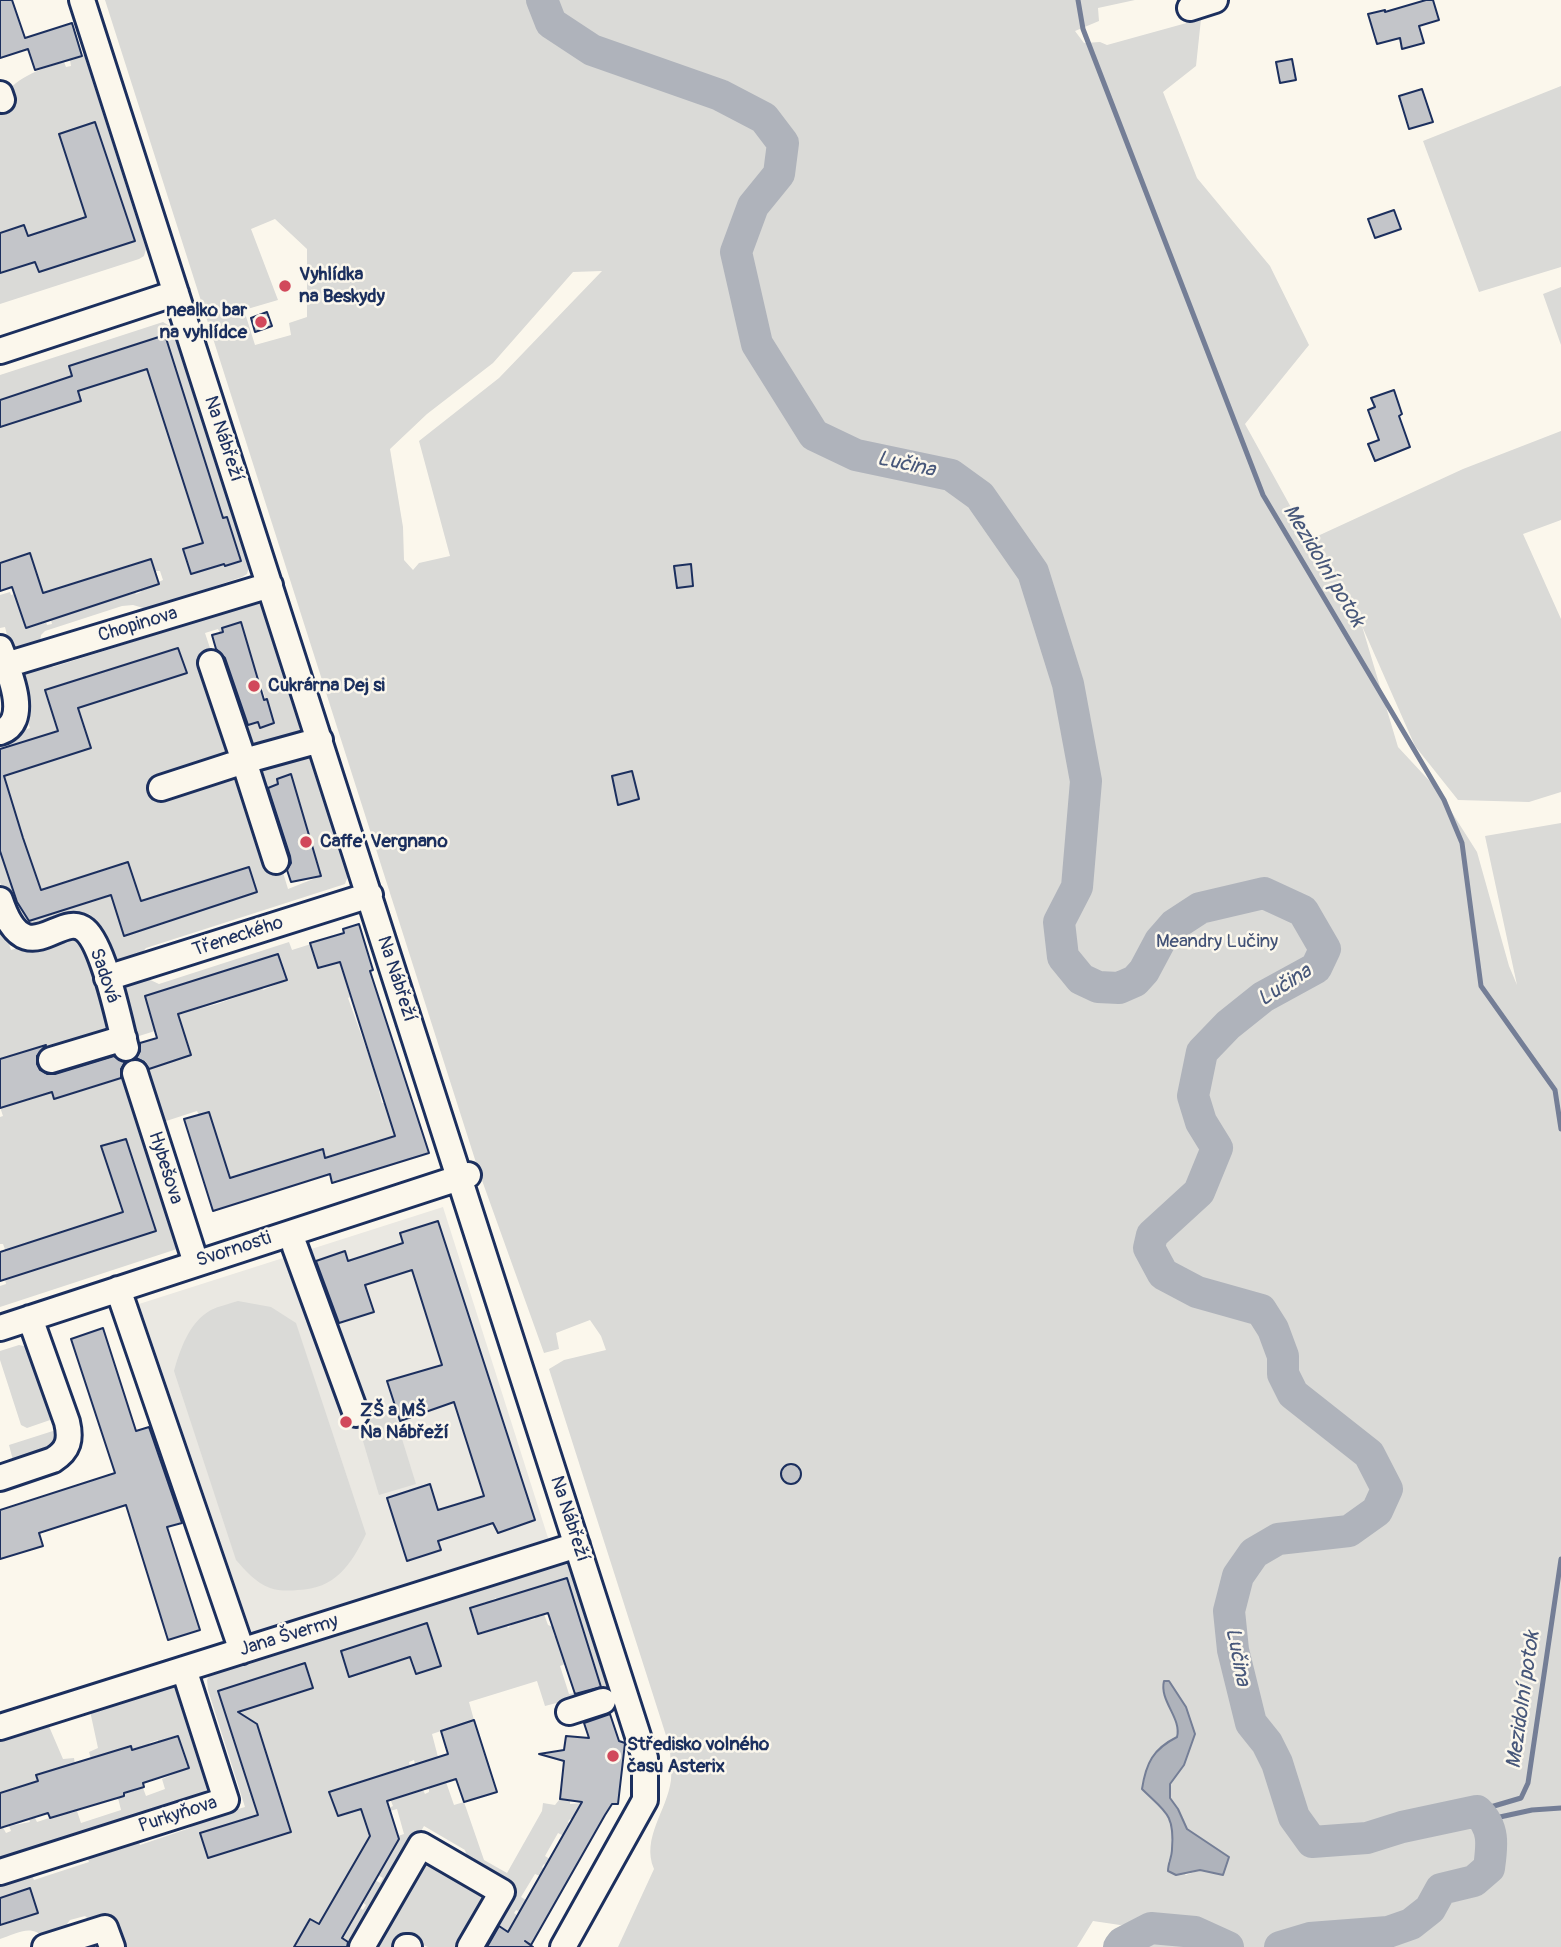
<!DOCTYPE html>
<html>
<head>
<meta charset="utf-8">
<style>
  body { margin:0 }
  canvas { display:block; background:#fbf7ec }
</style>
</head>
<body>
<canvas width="1561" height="1947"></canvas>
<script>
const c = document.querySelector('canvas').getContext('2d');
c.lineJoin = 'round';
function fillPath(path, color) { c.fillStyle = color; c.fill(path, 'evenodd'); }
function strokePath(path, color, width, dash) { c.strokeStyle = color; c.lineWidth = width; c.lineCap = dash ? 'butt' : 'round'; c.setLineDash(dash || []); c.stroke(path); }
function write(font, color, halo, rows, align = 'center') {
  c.font = font + ' Pangolin,sans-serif'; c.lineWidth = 5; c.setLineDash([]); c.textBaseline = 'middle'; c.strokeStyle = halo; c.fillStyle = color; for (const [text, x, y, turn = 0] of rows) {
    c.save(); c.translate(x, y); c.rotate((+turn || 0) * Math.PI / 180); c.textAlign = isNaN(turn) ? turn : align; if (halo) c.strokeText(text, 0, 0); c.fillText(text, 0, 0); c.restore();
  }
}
const built = new Path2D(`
  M 443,1207 L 549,1541 L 252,1634 L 139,1304 Z`);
const green = new Path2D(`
  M 105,0 L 1135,0 L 1098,8 L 1099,21 L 1075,31 L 1084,43 L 1100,42 L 1107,45 L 1201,19 L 1196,66 L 1163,92 L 1197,178 L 1270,266 L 1309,345 L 1245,424 L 1309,540 L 1463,469 L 1561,431 L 1561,520 L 1523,534 L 1561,619 L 1561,792 L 1529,802 L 1458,800 L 1415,746 L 1362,626 L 1398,747 L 1437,789 L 1477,852 L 1509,966 L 1517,985 L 1485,836 L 1561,823 L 1561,1947 L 1138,1947 L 1153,1939 L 1148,1922 L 1120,1925 L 1093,1921 L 1077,1947 L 618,1947 L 654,1869 C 641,1838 667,1811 671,1780 C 672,1770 670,1758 670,1748 L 549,1369 L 564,1360 L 606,1350 L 601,1336 L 590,1320 L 556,1333 L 559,1349 L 544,1353 L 479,1172 ZM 275,219 L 307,249 L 307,317 L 289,323 L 291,335 L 255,345 L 244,310 L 278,300 L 251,229 ZM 602,271 L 499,378 L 419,441 L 450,556 L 419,563 L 413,570 L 404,560 L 403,527 L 390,449 L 427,414 L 493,363 L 573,272 ZM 1179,1811 L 1187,1829 L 1210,1844 L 1200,1870 L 1186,1875 L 1168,1862 C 1176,1846 1171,1829 1167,1812 Z
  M 84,55 L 146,249 L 144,256 L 139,259 L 0,304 L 0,102 C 14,77 38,70 64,62 L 66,67 L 71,66 L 70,60 Z
  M 1561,86 L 1561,267 L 1479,292 L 1423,141 Z
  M 1561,287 L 1561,345 L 1543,294 Z
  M 163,322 L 173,328 L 249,567 L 247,574 L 242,577 L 147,609 L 133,605 L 122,606 L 45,631 L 41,635 L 40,644 L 15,654 L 1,637 L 7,635 L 5,627 L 0,628 L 0,595 L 10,592 L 11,595 L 15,594 L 26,627 L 30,628 L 46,622 L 47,625 L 52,624 L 51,620 L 135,592 L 136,594 L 141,592 L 141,590 L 163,580 L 160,571 L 154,571 L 150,559 L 43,595 L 0,563 L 0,375 Z
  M 260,602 L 304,738 L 264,750 L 248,746 L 241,728 L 258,722 L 261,728 L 274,724 L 240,623 L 223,629 L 223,632 L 220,633 L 218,629 L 205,633 L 211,651 L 216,650 L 288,889 L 321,876 L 291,775 L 277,779 L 278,783 L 262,791 L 255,767 L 307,747 L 348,876 L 345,884 L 146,948 C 140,955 137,957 127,959 C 99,967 97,934 90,914 L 36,931 L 12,919 L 0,882 L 0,738 L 30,728 C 26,715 11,682 23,672 C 28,667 39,665 46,663 L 53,667 Z
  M 0,917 L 11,950 L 66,933 L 84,939 L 117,1035 L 50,1060 L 45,1045 L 0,1060 Z
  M 289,942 L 292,950 L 311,944 L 319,969 L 340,962 L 350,997 L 348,998 L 374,1070 L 382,1103 L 384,1103 L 396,1136 L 325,1159 L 321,1149 L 230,1179 L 197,1111 L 160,1123 L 145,1070 L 190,1055 L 178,1014 L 217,1004 L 262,988 L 263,990 L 286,980 L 278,956 L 145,997 L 155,1031 L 139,1036 L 141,1043 L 132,1046 L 119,985 L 146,978 L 159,984 Z
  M 130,1076 L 144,1144 L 177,1249 L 0,1307 L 0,1286 L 6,1284 L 5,1279 L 150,1210 L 126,1139 L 102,1147 L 122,1213 L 6,1252 L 3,1244 L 0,1244 L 0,1117 L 3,1116 L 0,1107 L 28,1100 L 50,1088 L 55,1099 Z
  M 238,1301 L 271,1307 L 296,1323 L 366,1534 C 351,1565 335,1589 298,1590 C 289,1591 278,1591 270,1588 C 256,1583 245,1570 236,1560 L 174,1371 C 180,1350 189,1322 211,1310 C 219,1306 229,1304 238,1301 Z
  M 19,1345 L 29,1347 L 53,1419 L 27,1428 L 21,1425 L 0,1360 L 0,1351 Z
  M 393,1410 L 416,1484 L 379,1495 L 357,1421 Z
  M 56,1430 L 55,1444 L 51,1451 L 14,1464 L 9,1445 Z
  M 560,1560 L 566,1562 L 570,1567 L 616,1708 L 608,1711 L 588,1644 L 548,1583 L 507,1597 L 503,1597 L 503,1599 L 497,1601 L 496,1598 L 492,1600 L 493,1602 L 486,1604 L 485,1602 L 479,1607 L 478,1605 L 470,1610 L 478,1635 L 507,1626 L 508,1628 C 513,1621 527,1620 535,1619 L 535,1617 L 540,1617 L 544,1614 L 548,1625 L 553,1627 L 554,1636 L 556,1635 L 565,1664 L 560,1666 L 569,1694 L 575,1693 L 582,1716 L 564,1701 L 545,1706 L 537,1681 L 469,1702 L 474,1720 L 432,1734 L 438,1757 L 415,1764 L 414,1760 L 409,1762 L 410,1766 L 330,1792 L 338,1816 L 361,1809 L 370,1836 L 319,1924 L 309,1919 L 294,1947 L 127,1947 L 120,1932 L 96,1926 L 85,1916 L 70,1920 L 67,1924 L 76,1932 L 44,1938 C 32,1923 15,1934 0,1939 L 0,1926 L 38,1913 L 30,1889 L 0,1898 L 0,1876 L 28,1867 L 34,1880 L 89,1862 L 84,1849 L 135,1833 L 140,1845 L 190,1828 L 188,1816 L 229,1807 L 231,1811 L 245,1807 L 208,1690 L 207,1680 L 211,1672 Z
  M 182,1681 L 220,1778 L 192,1802 L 0,1865 L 0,1822 L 6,1833 L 11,1831 L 9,1826 L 30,1822 L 29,1820 L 35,1818 L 37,1822 L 70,1811 L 71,1813 L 77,1811 L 81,1823 L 121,1810 L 118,1798 L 124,1796 L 123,1794 L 143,1788 L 146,1796 L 165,1789 L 162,1779 L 188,1768 L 178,1736 L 171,1737 L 158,1743 L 158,1740 L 149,1743 L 151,1745 L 132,1751 L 130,1746 L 91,1759 L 89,1752 L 98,1748 L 90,1711 Z
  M 48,1724 L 63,1759 L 74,1758 L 75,1764 L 36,1776 L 38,1781 L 0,1793 L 0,1740 Z
  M 446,1782 L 454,1805 L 464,1802 L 484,1860 L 507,1873 L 542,1811 L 543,1803 L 555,1805 L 559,1800 L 570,1801 L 570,1804 L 583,1803 L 572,1820 L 570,1819 L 568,1822 L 570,1824 L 564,1836 L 558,1833 L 545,1856 L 550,1859 L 546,1865 L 544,1864 L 542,1867 L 544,1870 L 540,1876 L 535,1874 L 521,1897 L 526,1900 L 520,1912 L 516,1910 L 514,1913 L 518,1916 L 508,1932 L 494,1923 L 511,1892 L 471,1869 L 465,1850 L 424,1826 L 355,1947 L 339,1947 L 359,1907 L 363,1910 L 366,1905 L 362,1902 L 375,1880 L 380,1883 L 383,1878 L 378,1875 L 398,1836 L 404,1834 L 397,1809 L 390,1811 L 389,1808 L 393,1806 L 391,1801 L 387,1801 L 423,1790 L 425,1794 L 429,1792 L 429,1788 Z
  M 426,1862 L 433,1862 L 481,1893 L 484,1902 L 463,1947 L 428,1947 L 404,1938 L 399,1947 L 368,1947 L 419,1865 Z`);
const water = new Path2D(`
  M 1164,1681 L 1169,1681 L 1186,1707 L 1195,1734 L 1184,1765 L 1170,1784 L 1170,1798 L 1178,1809 L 1187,1829 L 1229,1857 L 1223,1875 L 1200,1870 L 1176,1875 L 1168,1871 C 1168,1863 1172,1857 1172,1849 C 1175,1813 1164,1811 1142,1789 C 1146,1763 1153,1749 1177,1737 C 1182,1718 1159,1701 1164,1681 Z`);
const stream = new Path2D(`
  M 1078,0 L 1083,29 L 1263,495 L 1444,800 L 1462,843 L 1481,986 L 1555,1090 L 1561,1129
  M 1477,1811 L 1521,1798 L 1528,1783 L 1561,1559
  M 1486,1820 L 1532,1810 L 1561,1808`);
const river = new Path2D(`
  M 542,0 L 551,23 L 592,50 L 720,95 L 764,118 L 783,143 L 779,174 L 753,206 L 736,252 L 757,344 L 814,435 L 856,455 L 951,475 L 980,496 L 1033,572 L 1068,684 L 1086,781 L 1077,887 L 1059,922 L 1063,957 L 1081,979 L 1098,987 L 1119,988 L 1135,981 L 1144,971 L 1160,941 L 1174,925 L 1200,908 L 1264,893 L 1303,911 L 1325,949 L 1316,968 L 1263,997 L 1228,1025 L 1202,1052 L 1193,1096 L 1201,1122 L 1217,1148 L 1199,1192 L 1152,1235 L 1149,1248 L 1163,1274 L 1197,1292 L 1261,1310 L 1273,1329 L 1283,1356 L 1283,1374 L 1293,1394 L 1369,1454 L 1387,1489 L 1377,1511 L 1349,1531 L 1278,1539 L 1254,1553 L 1238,1576 L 1229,1611 L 1233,1650 L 1251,1723 L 1267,1743 L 1277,1763 L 1294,1817 L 1312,1842 L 1367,1838 L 1402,1827 L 1477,1811 C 1495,1828 1492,1846 1489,1868 L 1474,1881 L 1441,1889 L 1430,1909 L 1411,1924 L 1388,1932 L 1310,1938 L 1280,1947
  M 1119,1947 L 1122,1943 L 1151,1928 L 1195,1932 L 1228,1947`);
const building = new Path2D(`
  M 0,0 L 12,0 L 25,38 L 72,23 L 82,56 L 35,70 L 28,49 L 0,58 Z
  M 1426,0 L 1433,0 L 1439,20 L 1419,26 L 1424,43 L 1402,49 L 1400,38 L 1377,44 L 1368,14 L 1385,10 L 1385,12 Z
  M 1292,59 L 1296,80 L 1280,83 L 1276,62 Z
  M 1422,89 L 1433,122 L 1409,129 L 1399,96 Z
  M 95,122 L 135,241 L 39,272 L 35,262 L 0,273 L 0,233 L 24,225 L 28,236 L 86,217 L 59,134 Z
  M 1394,210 L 1401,229 L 1375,238 L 1368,219 Z
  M 267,312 L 272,326 L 255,332 L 251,318 Z
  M 165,335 L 223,518 L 227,517 L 241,561 L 225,566 L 224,564 L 191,574 L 183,549 L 203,543 L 147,369 L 78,391 L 81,401 L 0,427 L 0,400 L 72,376 L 69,366 Z
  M 1394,390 L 1402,414 L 1399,416 L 1410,447 L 1375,461 L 1368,444 L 1379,440 L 1368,410 L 1375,407 L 1371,398 Z
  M 30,553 L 43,593 L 151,559 L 159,584 L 26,628 L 12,587 L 0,591 L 0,563 Z
  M 691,564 L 693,586 L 677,588 L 674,566 Z
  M 241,622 L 264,700 L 267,699 L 274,723 L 260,728 L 258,722 L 248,725 L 225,658 L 216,649 L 212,635 L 223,632 L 222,628 Z
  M 178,648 L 187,673 L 78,708 L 91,748 L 4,776 L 23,838 L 41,890 L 128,862 L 141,901 L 249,867 L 257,892 L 124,936 L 111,895 L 29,921 L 17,902 L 0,851 L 0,749 L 58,731 L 45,690 Z
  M 632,771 L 639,799 L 618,805 L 612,776 Z
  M 291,774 L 321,876 L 291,882 L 287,870 L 291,863 L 290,856 L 268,788 L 278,784 L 277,779 Z
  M 359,924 L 373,970 L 370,971 L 429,1153 L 332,1183 L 330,1174 L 213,1211 L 184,1119 L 209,1112 L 230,1178 L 323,1149 L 325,1158 L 395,1136 L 340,962 L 318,968 L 310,943 L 344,933 L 343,929 Z
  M 278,954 L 287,980 L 178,1014 L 191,1055 L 149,1069 L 144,1062 L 136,1058 L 140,1051 L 140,1043 L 157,1038 L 145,996 Z
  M 46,1045 L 37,1056 L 37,1064 L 40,1070 L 47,1074 L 55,1074 L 114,1056 L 125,1062 L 121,1069 L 121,1078 L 54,1099 L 52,1092 L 0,1108 L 0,1059 Z
  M 126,1139 L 156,1231 L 0,1281 L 0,1252 L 123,1212 L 101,1146 Z
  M 438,1221 L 535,1520 L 498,1533 L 493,1523 L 438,1541 L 441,1550 L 407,1561 L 387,1498 L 430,1484 L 438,1510 L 484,1496 L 454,1402 L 400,1421 L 387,1381 L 442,1365 L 412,1270 L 365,1285 L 374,1312 L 339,1323 L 316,1261 L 345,1251 L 348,1261 L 403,1243 L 400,1233 Z
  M 103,1328 L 136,1431 L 149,1427 L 182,1523 L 167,1527 L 200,1630 L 168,1640 L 126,1505 L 39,1533 L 43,1546 L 0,1559 L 0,1510 L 115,1473 L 71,1339 Z
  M781 1474a10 10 0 1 1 20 0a10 10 0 1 1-20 0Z
  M 567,1578 L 601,1687 L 575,1694 L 548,1613 L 478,1634 L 470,1608 Z
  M 427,1623 L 441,1666 L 416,1674 L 410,1657 L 349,1677 L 341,1651 Z
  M 305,1663 L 313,1688 L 238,1712 L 257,1724 L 291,1832 L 208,1858 L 200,1833 L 258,1815 L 218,1691 Z
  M 610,1714 L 619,1741 L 625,1743 L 618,1804 L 612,1804 L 605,1815 L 531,1945 L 525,1941 L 533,1947 L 487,1947 L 499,1926 L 508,1932 L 582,1802 L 560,1799 L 564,1761 L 539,1754 L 564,1750 L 566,1736 L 589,1738 L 584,1723 Z
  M 474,1720 L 497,1792 L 464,1802 L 456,1779 L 387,1801 L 399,1839 L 342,1938 L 348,1942 L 347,1947 L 294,1947 L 310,1919 L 319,1924 L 370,1836 L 361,1809 L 338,1816 L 329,1792 L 448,1754 L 441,1731 Z
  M 178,1736 L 189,1768 L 143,1783 L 144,1787 L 124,1793 L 124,1796 L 50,1818 L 48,1813 L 0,1828 L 0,1793 L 38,1781 L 36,1775 L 131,1746 L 132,1750 Z
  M 30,1888 L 38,1913 L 0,1925 L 0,1898 Z`);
const minor = new Path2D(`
  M 82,0 L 645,1758 L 645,1800 L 563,1947
  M 1190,8 L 1215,0
  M 0,94 L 2,100
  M 0,351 L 176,293
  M 0,648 C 8,669 32,722 0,732
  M 6,665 L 270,585
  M 161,788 L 244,761 L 211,663
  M 276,861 L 244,761 L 320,740
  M 0,900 C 26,977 60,909 85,930 C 104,946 119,1021 126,1048
  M 107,978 L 370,895
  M 51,1060 L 124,1038
  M 135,1073 L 196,1263
  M 295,1247 L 356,1414
  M 118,1289 L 242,1651
  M 0,1328 L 468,1175
  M 0,1478 L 53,1460 C 69,1450 71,1439 67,1422 L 30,1318
  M 569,1712 L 603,1701
  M 0,1727 L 577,1545
  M 0,1872 L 226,1800 L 184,1669
  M 45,1947 L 105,1928 L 112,1947
  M 362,1947 L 421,1845 L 502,1892 L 470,1947
  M 406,1947 L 409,1947`);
const markers = [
  [285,286,7,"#d1495b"],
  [261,322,7,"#d1495b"],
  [254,686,7,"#d1495b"],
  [306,842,7,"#d1495b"],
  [346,1422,7,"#d1495b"],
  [613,1756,7,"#d1495b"]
];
const poiNames = [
  ["Vyhlídka",299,275],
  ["na Beskydy",299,297],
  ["nealko bar",247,311,"right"],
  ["na vyhlídce",247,333,"right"],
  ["Cukrárna Dej si",268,686],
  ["Caffe' Vergnano",320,842],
  ["ZŠ a MŠ",360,1411],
  ["Na Nábřeží",360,1433],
  ["Středisko volného",627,1745],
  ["času Asterix",627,1767]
];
const streetNames = [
  ["Na Nábřeží",223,439,72],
  ["Chopinova",138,625,-17],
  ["Třeneckého",238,937,-18],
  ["Sadová",104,976,71],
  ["Na Nábřeží",396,979,72],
  ["Hybešova",165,1168,72],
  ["Svornosti",234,1250,-18],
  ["Na Nábřeží",569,1519,72],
  ["Jana Švermy",289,1636,-17],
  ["Purkyňova",178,1815,-18]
];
const parkNames = [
  ["Meandry Lučiny",1217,942]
];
const waterNames = [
  ["Lučina",906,465,12],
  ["Mezidolní potok",1323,566,59],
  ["Lučina",1285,986,-33],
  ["Lučina",1237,1657,79],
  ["Mezidolní potok",1524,1700,-82]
];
fillPath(built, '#eae8e2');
fillPath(green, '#dadad7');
fillPath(water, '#afb3bb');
strokePath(water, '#747e96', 2);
strokePath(stream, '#747e96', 5);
strokePath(river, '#afb3bb', 32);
fillPath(building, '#c3c5c9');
strokePath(building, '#1b2f5e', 2);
strokePath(minor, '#1b2f5e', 30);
strokePath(minor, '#fbf7ec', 24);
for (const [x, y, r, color] of markers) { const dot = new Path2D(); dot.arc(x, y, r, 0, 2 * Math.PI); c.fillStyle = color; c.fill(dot); strokePath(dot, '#fbf7ec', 2.5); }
write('bold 19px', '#1b2f5e', '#fbf7ec', poiNames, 'left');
write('19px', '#1b2f5e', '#fbf7ec', streetNames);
write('19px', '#415176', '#fbf7ec', parkNames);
write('italic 21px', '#47577a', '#fbf7ec', waterNames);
</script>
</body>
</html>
